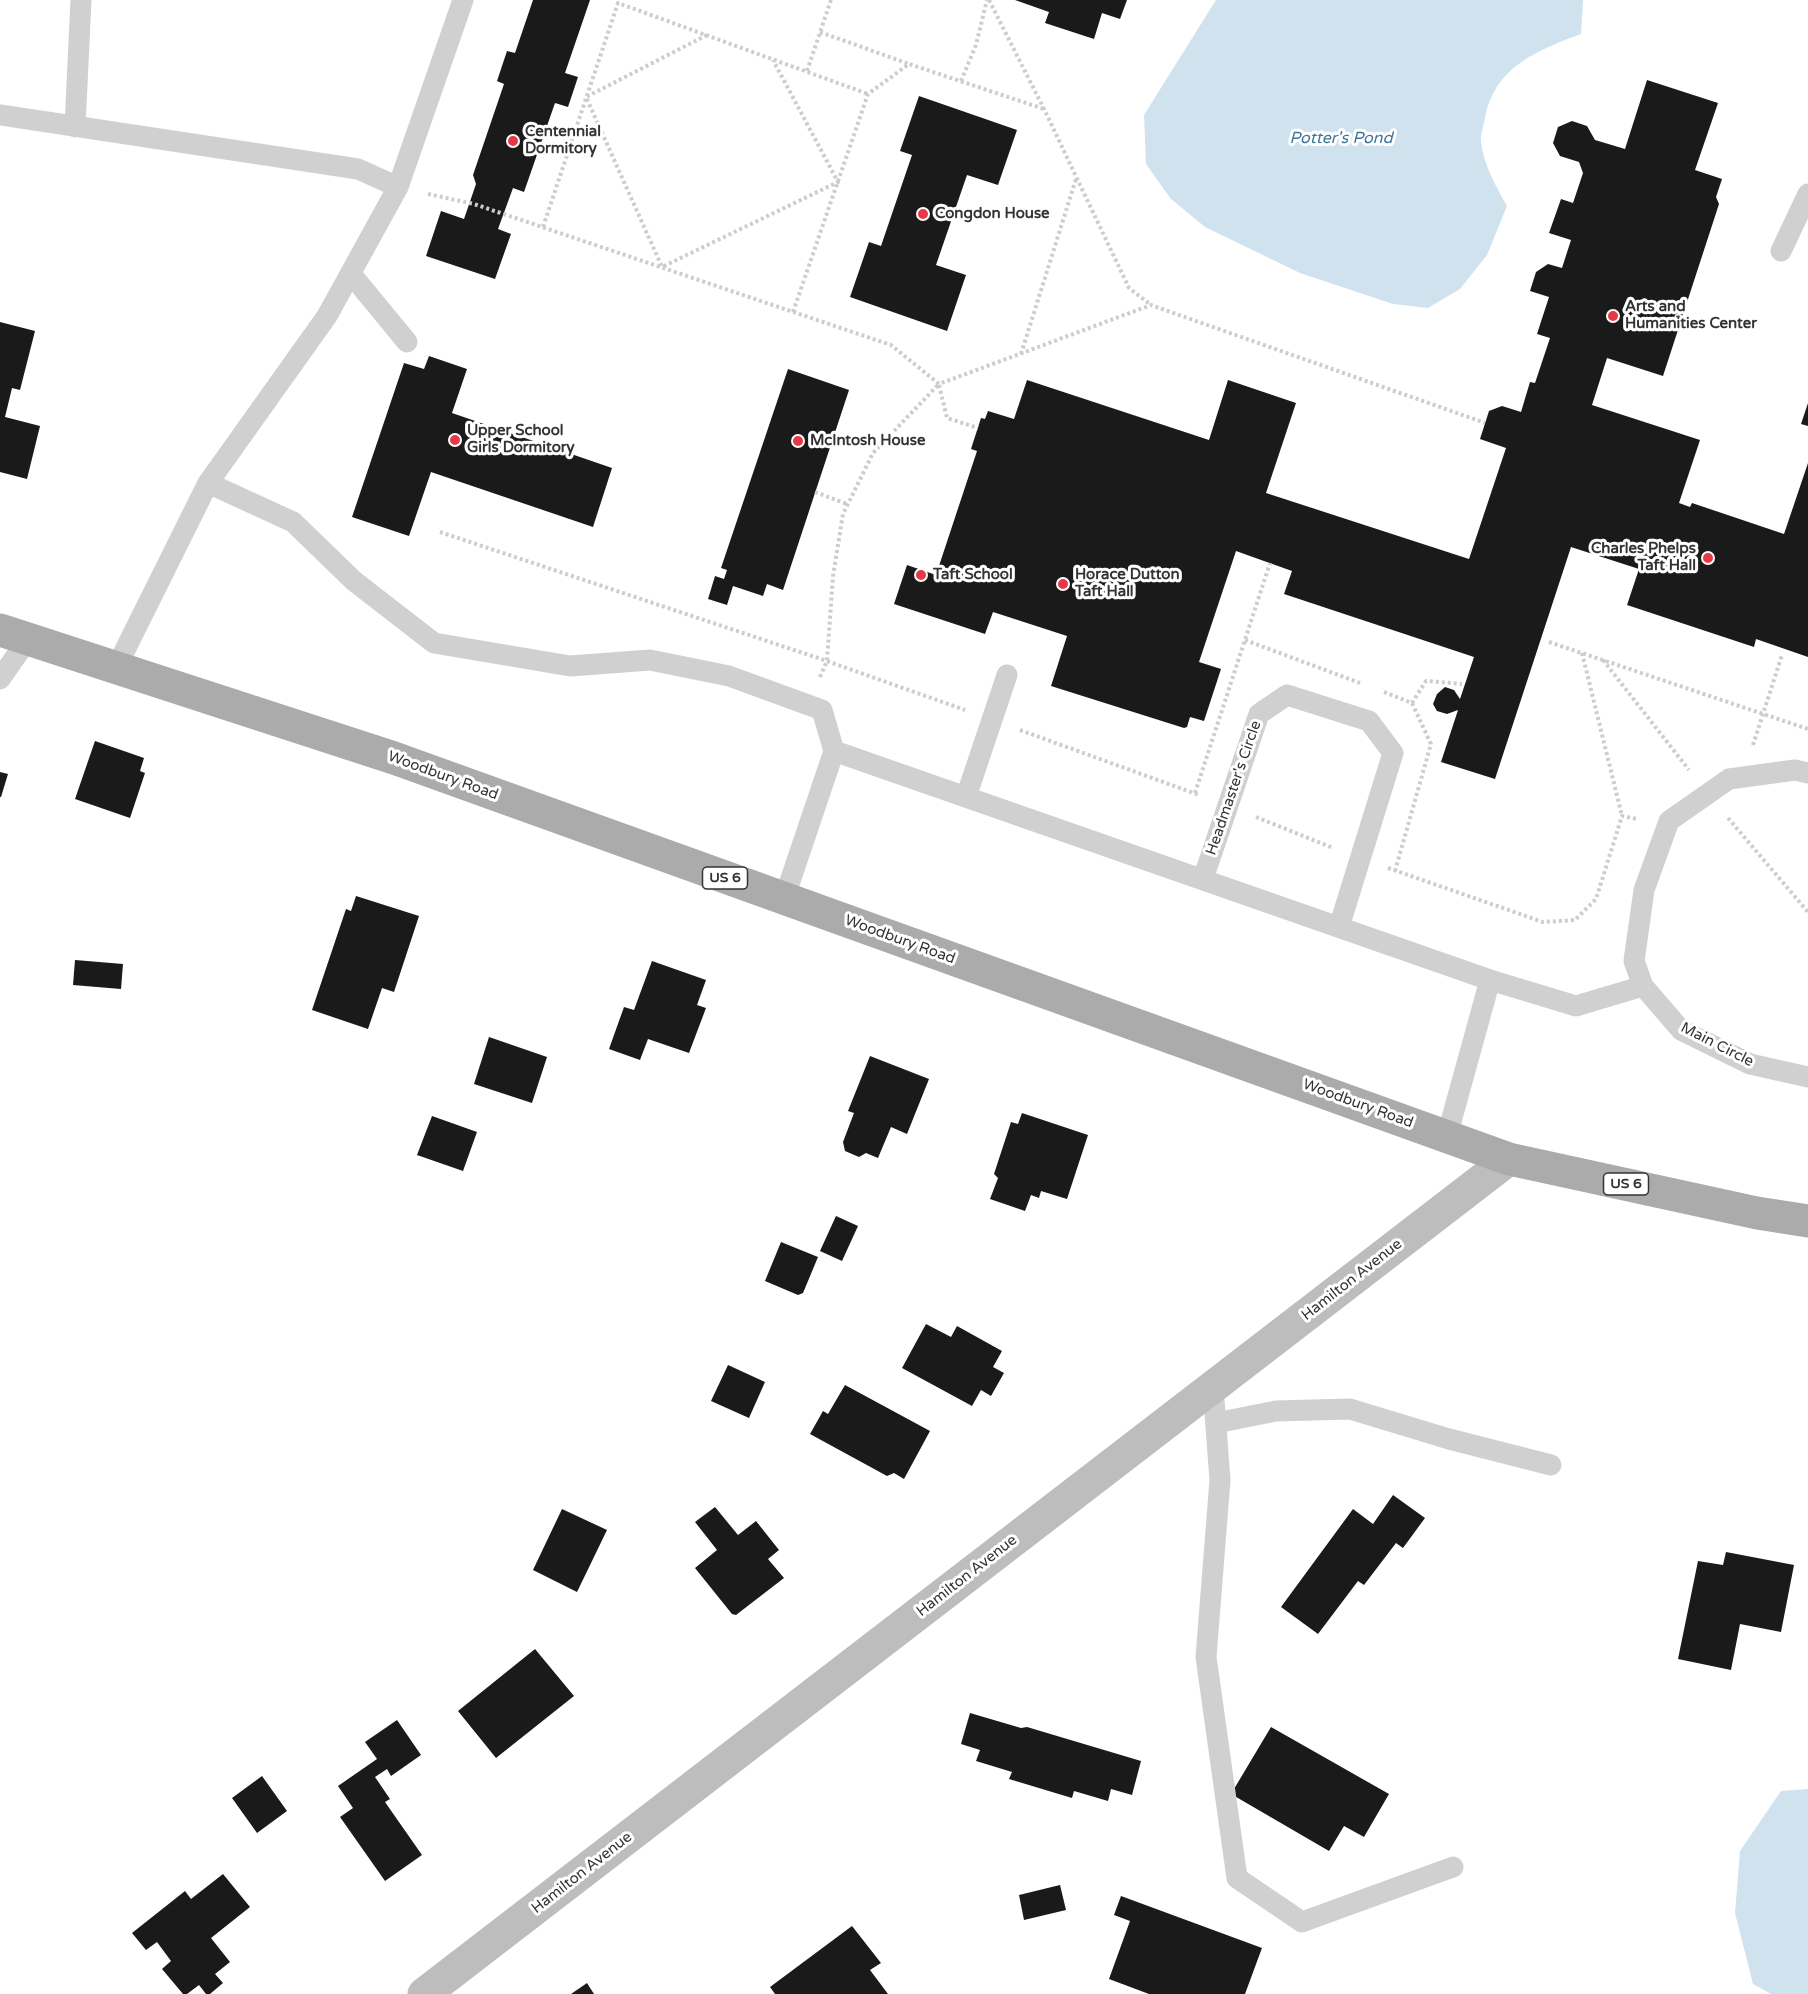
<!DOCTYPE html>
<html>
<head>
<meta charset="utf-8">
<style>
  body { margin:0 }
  canvas { display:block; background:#fff }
</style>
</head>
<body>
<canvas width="1808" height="1994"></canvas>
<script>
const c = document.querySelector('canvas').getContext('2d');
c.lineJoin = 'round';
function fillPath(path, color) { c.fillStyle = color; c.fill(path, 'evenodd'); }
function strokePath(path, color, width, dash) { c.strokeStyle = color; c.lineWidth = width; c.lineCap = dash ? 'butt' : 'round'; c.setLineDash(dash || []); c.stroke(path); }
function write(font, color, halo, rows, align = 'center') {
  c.font = font + ' "Varela Round",sans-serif'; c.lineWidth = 6; c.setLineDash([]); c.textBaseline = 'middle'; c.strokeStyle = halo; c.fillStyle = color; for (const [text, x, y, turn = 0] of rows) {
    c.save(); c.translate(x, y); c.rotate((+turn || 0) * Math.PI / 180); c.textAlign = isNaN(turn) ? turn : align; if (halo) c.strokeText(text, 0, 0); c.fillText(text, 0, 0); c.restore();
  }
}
const water = new Path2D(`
  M 1216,0 L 1583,0 L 1581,34 C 1538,50 1494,67 1485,118 C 1484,125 1480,134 1481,141 C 1483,164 1496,186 1507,206 L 1487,255 L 1460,289 L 1428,308 L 1393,304 L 1300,273 L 1205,227 L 1171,199 L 1146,164 L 1144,115 Z
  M 1808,1789 L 1808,1994 L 1771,1994 L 1753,1984 L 1735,1913 L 1740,1851 L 1781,1791 Z`);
const building = new Path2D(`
  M 533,0 L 590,0 L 565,73 L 578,77 L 568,107 L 555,103 L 524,192 L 513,188 L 498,229 L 511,234 L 495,279 L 426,256 L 441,211 L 464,219 L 476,184 L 473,175 L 504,84 L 497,81 L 507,51 L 515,53 Z
  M 1015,0 L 1127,0 L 1120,19 L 1102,13 L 1094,39 L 1045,23 L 1049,12 Z
  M 1647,80 L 1718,103 L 1695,170 L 1722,179 L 1716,197 L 1719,204 L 1663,376 L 1607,358 L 1592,405 L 1700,440 L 1679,503 L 1690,507 L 1692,503 L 1784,534 L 1808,463 L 1808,657 L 1756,639 L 1754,647 L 1627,605 L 1639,569 L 1571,547 L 1495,779 L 1441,762 L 1458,710 L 1447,714 L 1437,711 L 1433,704 L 1437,694 L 1445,687 L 1454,690 L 1460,699 L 1474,657 L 1284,594 L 1292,571 L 1236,551 L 1199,662 L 1221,669 L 1204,721 L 1190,717 L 1187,727 L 1184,728 L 1051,686 L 1067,636 L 993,612 L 985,634 L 894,604 L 907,565 L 936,575 L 977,451 L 971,449 L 981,418 L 985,419 L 988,411 L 1014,419 L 1027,380 L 1209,440 L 1228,380 L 1296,403 L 1266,493 L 1469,559 L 1506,448 L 1480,439 L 1489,411 L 1502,406 L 1521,412 L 1530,382 L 1535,383 L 1550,338 L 1537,334 L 1549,297 L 1530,291 L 1536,272 L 1548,264 L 1562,268 L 1571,240 L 1549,233 L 1561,199 L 1573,203 L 1583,173 L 1579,162 L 1560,156 L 1553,143 L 1558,127 L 1572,121 L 1587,126 L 1595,140 L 1625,149 Z
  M 919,96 L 1017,130 L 998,185 L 967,175 L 936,265 L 966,275 L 947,331 L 850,297 L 869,242 L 881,246 L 912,155 L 900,151 Z
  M 0,322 L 35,331 L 20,390 L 12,388 L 5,417 L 40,426 L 27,479 L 0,472 Z
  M 429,356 L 467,369 L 452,413 L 612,468 L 593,527 L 431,472 L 409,536 L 352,517 L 404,363 L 424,369 Z
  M 788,369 L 849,390 L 783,590 L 767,584 L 763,596 L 733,586 L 727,605 L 708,599 L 715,576 L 724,579 L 727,570 L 721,568 Z
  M 1808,403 L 1808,426 L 1801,424 Z
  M 95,741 L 144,758 L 140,771 L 145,773 L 130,818 L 75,799 Z
  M 0,772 L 8,774 L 1,797 L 0,797 Z
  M 356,896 L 419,916 L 394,992 L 382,988 L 368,1029 L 312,1010 L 346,909 L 351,911 Z
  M 75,960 L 123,964 L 121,989 L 73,985 Z
  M 652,961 L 706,980 L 697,1005 L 706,1008 L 689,1053 L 648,1039 L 640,1060 L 609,1049 L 624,1007 L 634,1010 Z
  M 489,1037 L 547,1057 L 532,1103 L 474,1084 Z
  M 870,1056 L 929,1079 L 907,1134 L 891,1127 L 878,1158 L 866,1153 L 859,1157 L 845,1151 L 843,1142 L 854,1113 L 848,1111 Z
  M 1022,1113 L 1088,1135 L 1067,1199 L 1041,1191 L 1039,1198 L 1031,1195 L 1025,1211 L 990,1199 L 998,1178 L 994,1174 L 1011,1122 L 1018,1124 Z
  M 432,1116 L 477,1132 L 463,1171 L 417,1155 Z
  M 836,1216 L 858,1226 L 842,1261 L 820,1251 Z
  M 781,1242 L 818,1257 L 803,1293 L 798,1295 L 765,1281 Z
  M 926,1324 L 951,1337 L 957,1326 L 1002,1351 L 993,1367 L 1004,1373 L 991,1396 L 981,1390 L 972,1406 L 902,1368 Z
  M 728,1365 L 765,1382 L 749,1418 L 711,1401 Z
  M 845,1385 L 930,1431 L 904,1479 L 894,1473 L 887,1476 L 810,1434 L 823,1411 L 828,1414 Z
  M 1393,1495 L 1425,1518 L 1403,1548 L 1396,1543 L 1364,1585 L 1358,1581 L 1318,1634 L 1281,1607 L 1353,1509 L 1373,1524 Z
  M 715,1507 L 738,1535 L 756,1521 L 779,1550 L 768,1559 L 784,1578 L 736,1615 L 732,1614 L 695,1568 L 717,1550 L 695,1522 Z
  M 562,1509 L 607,1530 L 577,1592 L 533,1570 Z
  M 1726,1552 L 1794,1565 L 1781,1632 L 1740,1624 L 1731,1670 L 1678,1659 L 1698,1561 L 1723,1565 Z
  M 535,1649 L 574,1696 L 496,1758 L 458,1711 Z
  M 970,1713 L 1021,1728 L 1027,1727 L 1141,1761 L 1132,1795 L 1111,1789 L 1108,1801 L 1074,1791 L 1072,1798 L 1009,1779 L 1012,1772 L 976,1761 L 980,1750 L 961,1744 Z
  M 397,1720 L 421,1755 L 391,1776 L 387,1769 L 375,1777 L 390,1799 L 385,1802 L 422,1855 L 385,1881 L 340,1817 L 353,1808 L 338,1786 L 377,1759 L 365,1742 Z
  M 1271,1727 L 1389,1794 L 1364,1837 L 1344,1826 L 1329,1851 L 1231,1794 Z
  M 262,1776 L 287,1811 L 257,1833 L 232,1798 Z
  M 223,1874 L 250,1907 L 211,1938 L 230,1962 L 215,1974 L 223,1983 L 210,1994 L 206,1994 L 199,1985 L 187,1994 L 183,1994 L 162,1969 L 171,1961 L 157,1942 L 146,1950 L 132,1933 L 185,1891 L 191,1899 Z
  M 1060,1885 L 1066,1910 L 1024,1920 L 1019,1895 Z
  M 1121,1896 L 1262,1948 L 1245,1994 L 1149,1994 L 1109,1979 L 1130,1921 L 1114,1915 Z
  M 852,1926 L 881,1963 L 870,1970 L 888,1994 L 775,1994 L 770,1987 Z
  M 587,1983 L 594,1994 L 571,1994 Z`);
const path = new Path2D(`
  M 989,0 L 1044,109 L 1129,288 L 1151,305
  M 820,32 L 909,64
  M 707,35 L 586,97 L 662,267 L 838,182 L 773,60
  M 807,71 L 831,0
  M 961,81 L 976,45 L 987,0
  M 428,194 L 474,204 L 891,345 L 939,384 L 1151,305 L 1485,423
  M 543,227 L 618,3 L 868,94
  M 793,312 L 868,94 L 909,64 L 1044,109
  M 1021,354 L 1076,179
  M 939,385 L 947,418 L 978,428
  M 815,492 L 847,504
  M 440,532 L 827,661 L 965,710
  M 1245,640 L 1360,683
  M 1549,642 L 1808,729
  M 1582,653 L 1622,816
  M 1603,660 L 1689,770
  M 820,677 L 827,661 L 833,576 L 843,514 L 873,453 L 939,384
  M 1384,692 L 1412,703 L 1426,681 L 1462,684
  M 1020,730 L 1199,795
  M 1753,745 L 1782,655
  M 1195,793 L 1270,563
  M 1256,817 L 1333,848
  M 1728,818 L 1808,912
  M 1388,868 L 1543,922 L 1575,920 L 1596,899 L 1622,816 L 1637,819
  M 1395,871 L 1431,744 L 1412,703`);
const lane = new Path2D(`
  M 0,115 L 358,169 L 398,187
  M 75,127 L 81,0
  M 1781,251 L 1808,194
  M 351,274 L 407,342
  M 208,483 L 293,522 L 354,581 L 434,643 L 570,666 L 650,660 L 729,676 L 822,710 L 834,751 L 784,899
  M 116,668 L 208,483 L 327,316 L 398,187 L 463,0
  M 0,679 L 28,639
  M 834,751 L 1490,980 L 1576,1006 L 1643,986
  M 1808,773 L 1795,770 L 1729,779 L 1669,821 L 1644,890 L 1634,961 L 1643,986 L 1681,1030 L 1750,1064 L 1808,1077
  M 966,797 L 1007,675
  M 1203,879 L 1259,714 L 1287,695 L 1369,721 L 1393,753 L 1339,927
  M 1447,1136 L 1490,980
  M 1213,1387 L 1220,1480 L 1206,1657 L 1237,1878 L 1302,1922 L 1453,1867
  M 1216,1423 L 1276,1411 L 1350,1409 L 1449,1439 L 1551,1465`);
const secondary = new Path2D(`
  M 424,1994 L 1509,1159`);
const primary = new Path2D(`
  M 0,630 L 394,758 L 1509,1159 L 1757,1213 L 1808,1221`);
const markers = [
  [513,141,6,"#e63946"],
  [923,214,6,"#e63946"],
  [1613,316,6,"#e63946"],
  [455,440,6,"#e63946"],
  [798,441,6,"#e63946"],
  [1708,558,6,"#e63946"],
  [921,575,6,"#e63946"],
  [1063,584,6,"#e63946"]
];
const shields = [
  [725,878,45],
  [1626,1184,45]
];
const shieldNames = [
  ["US 6",725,878],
  ["US 6",1626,1184]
];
const poiNames = [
  ["Centennial",525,132],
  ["Dormitory",525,149],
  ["Congdon House",935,214],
  ["Arts and",1625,307],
  ["Humanities Center",1625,324],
  ["Upper School",467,431],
  ["Girls Dormitory",467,448],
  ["McIntosh House",810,441],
  ["Charles Phelps",1696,549,"right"],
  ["Taft Hall",1696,566,"right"],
  ["Taft School",933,575],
  ["Horace Dutton",1075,575],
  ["Taft Hall",1075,592]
];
const streetNames = [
  ["Woodbury Road",443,776,20],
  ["Headmaster's Circle",1234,788,-71],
  ["Woodbury Road",900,940,20],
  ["Main Circle",1717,1045,27],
  ["Woodbury Road",1358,1104,20],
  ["Hamilton Avenue",1352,1280,-38],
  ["Hamilton Avenue",967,1576,-38],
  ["Hamilton Avenue",582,1873,-38]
];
const waterNames = [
  ["Potter's Pond",1341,139]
];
fillPath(water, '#cfe2ee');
fillPath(building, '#1a1a1a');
strokePath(path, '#cdcdcd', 4, [3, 3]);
strokePath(lane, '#d0d0d0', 21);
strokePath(secondary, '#bdbdbd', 33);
strokePath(primary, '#ababab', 33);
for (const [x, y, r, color] of markers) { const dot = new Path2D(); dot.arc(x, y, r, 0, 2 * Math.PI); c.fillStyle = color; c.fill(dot); strokePath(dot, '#fff', 2); }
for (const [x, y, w] of shields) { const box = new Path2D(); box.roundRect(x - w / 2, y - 11, w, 22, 4.5); c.fillStyle = '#fff'; c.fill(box); strokePath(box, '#333', 1.5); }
write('bold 14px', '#333', null, shieldNames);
write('bold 15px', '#333', '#fff', poiNames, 'left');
write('15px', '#333', '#fff', streetNames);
write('italic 16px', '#3f7597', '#fff', waterNames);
</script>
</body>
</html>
